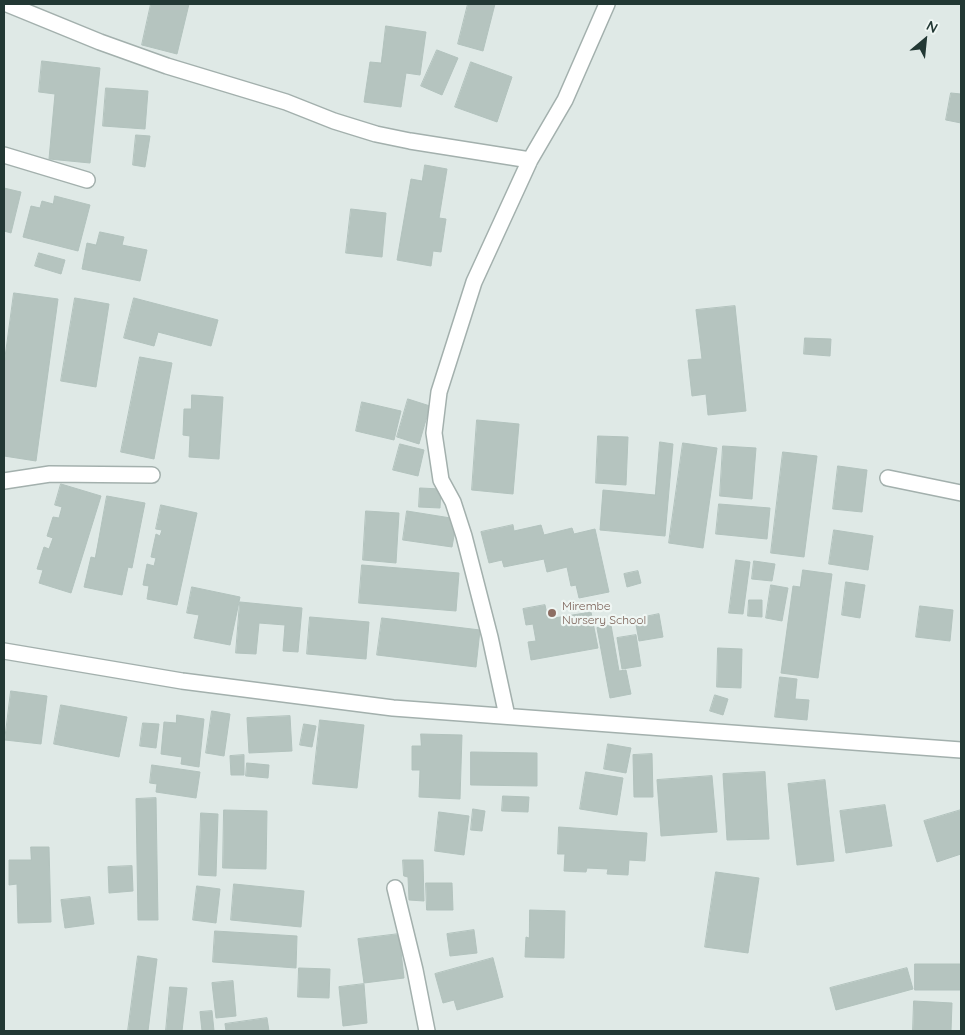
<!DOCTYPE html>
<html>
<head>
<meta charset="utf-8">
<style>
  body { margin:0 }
  #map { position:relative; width:965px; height:1035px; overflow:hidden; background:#dfe9e6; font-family:Quicksand,sans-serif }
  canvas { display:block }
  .frame { position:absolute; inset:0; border:5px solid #223834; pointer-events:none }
  .north { position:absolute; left:900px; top:15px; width:50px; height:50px; -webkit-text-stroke:4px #eff6f3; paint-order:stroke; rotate:28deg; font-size:14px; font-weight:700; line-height:20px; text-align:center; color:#223834 }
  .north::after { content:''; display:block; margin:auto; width:18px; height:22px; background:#223834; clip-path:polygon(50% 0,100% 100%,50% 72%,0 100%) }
</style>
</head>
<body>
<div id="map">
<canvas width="965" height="1035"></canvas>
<div class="frame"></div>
<div class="north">N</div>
</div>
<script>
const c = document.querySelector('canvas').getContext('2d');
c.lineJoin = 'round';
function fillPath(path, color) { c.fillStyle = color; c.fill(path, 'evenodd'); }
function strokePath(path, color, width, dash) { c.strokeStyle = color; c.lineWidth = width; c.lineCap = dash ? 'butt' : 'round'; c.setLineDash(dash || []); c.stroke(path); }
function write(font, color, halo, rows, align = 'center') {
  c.font = font + ' Quicksand,sans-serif'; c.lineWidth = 4.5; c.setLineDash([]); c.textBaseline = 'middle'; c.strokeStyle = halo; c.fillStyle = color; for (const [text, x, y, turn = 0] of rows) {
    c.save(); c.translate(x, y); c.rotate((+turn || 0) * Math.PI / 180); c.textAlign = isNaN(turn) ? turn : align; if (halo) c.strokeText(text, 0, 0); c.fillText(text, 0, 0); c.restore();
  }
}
const building = new Path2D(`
  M 151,4 L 189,4 L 177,54 L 142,45 Z
  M 468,4 L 495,4 L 483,51 L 458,44 Z
  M 386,26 L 426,32 L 420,75 L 406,73 L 401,107 L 364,102 L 370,62 L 381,63 Z
  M 437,50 L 458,58 L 442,95 L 421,86 Z
  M 42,61 L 100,68 L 90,163 L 49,159 L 55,94 L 39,92 Z
  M 471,62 L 512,77 L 497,122 L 455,107 Z
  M 106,88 L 148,91 L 145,129 L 103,126 Z
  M 951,93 L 961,94 L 961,123 L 946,120 Z
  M 136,135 L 150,136 L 145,167 L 133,165 Z
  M 425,165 L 447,169 L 439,218 L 446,219 L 441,252 L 433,251 L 431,266 L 397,260 L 411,179 L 422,181 Z
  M 4,188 L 21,192 L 11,233 L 4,231 Z
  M 55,196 L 90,205 L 78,251 L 23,237 L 31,206 L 40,208 L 42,201 L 53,204 Z
  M 351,209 L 386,213 L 382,257 L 346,253 Z
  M 100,232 L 124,237 L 122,245 L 147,250 L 140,281 L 82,269 L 87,243 L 96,245 Z
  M 39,253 L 65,260 L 61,274 L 35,266 Z
  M 14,293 L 58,299 L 36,461 L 4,456 L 4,365 Z
  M 75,298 L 109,304 L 96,387 L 61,381 Z
  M 134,298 L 218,320 L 211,346 L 158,332 L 154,346 L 124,338 Z
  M 735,306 L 746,411 L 708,415 L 706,394 L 692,396 L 688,360 L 702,359 L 696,310 Z
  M 805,338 L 831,339 L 830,356 L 804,354 Z
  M 140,357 L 172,363 L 154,459 L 121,452 Z
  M 192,395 L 223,397 L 219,459 L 189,457 L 190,436 L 183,435 L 184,409 L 191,409 Z
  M 408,399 L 430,406 L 419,444 L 397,437 Z
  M 362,402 L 401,411 L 394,440 L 356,431 Z
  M 477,420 L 519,424 L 513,494 L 472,490 Z
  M 598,436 L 628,437 L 626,485 L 596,483 Z
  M 660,442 L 673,444 L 665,536 L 600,530 L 603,490 L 655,495 Z
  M 683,443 L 717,448 L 703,548 L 669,543 Z
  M 400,444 L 424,450 L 418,476 L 393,470 Z
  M 723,446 L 756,448 L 752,499 L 720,496 Z
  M 783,452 L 817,456 L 804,557 L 771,553 Z
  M 838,466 L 867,470 L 862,512 L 833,509 Z
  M 61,484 L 101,496 L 71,593 L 39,583 L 43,570 L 37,569 L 44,547 L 49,549 L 53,538 L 47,536 L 53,517 L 59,518 L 62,507 L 55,505 Z
  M 420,488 L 441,489 L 440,508 L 419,507 Z
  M 107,496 L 145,503 L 132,568 L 128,567 L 122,595 L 84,587 L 91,557 L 95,558 Z
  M 719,504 L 770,508 L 767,539 L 716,534 Z
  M 161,505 L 197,513 L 177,605 L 147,599 L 149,586 L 143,585 L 147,564 L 154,566 L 156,558 L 151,557 L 156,534 L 160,536 L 162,530 L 156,529 Z
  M 366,511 L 399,513 L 396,563 L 363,560 Z
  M 407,511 L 457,519 L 452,547 L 403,540 Z
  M 513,525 L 514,531 L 541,525 L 544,535 L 572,528 L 574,534 L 595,529 L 609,592 L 579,598 L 576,585 L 571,586 L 567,567 L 547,572 L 544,559 L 504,567 L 502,560 L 489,563 L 481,532 Z
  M 834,530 L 873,536 L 868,570 L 829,564 Z
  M 736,560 L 750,562 L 743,614 L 729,613 Z
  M 754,561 L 775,564 L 772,581 L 752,579 Z
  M 362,565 L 459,573 L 456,611 L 359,603 Z
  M 803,570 L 832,574 L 818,678 L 781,673 L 793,586 L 800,587 Z
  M 638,571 L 641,583 L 627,587 L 624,574 Z
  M 846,582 L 865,585 L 860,618 L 842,615 Z
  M 771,585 L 788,588 L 782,621 L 766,618 Z
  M 192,587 L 240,597 L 230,645 L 194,638 L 199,615 L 187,613 Z
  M 749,600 L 762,600 L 762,617 L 748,616 Z
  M 240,602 L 302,608 L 298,652 L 283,651 L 285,625 L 259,623 L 256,654 L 236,653 Z
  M 545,605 L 548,619 L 591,612 L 598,648 L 531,660 L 528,642 L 536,641 L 533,624 L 526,625 L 523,609 Z
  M 920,606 L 953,610 L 950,641 L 916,637 Z
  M 659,614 L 663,637 L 639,641 L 635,619 Z
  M 310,617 L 369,622 L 366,659 L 307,654 Z
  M 382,618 L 480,630 L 476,667 L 377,655 Z
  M 611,625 L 619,671 L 626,670 L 631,694 L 610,698 L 597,628 Z
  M 636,635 L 641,666 L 622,669 L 617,638 Z
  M 718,648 L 742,649 L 741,688 L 717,687 Z
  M 780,677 L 797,679 L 795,699 L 809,700 L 807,720 L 775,717 Z
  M 11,691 L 47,696 L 41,744 L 5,740 Z
  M 715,695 L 728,699 L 723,715 L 710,711 Z
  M 61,705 L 127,717 L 119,757 L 54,744 Z
  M 212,711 L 230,714 L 224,756 L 206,753 Z
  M 177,715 L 204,719 L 199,767 L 181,764 L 182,757 L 161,754 L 164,722 L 176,723 Z
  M 290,716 L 292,751 L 249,753 L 247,718 Z
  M 320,720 L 364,725 L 357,788 L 313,784 Z
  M 143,723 L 159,724 L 156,748 L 140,746 Z
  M 304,724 L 316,726 L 312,747 L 300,745 Z
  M 421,734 L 462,735 L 460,799 L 419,797 L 420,770 L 412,770 L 412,746 L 421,746 Z
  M 608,744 L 631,748 L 626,773 L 604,769 Z
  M 471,752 L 537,753 L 537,786 L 471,785 Z
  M 652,754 L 653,797 L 634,797 L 633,755 Z
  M 244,755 L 244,775 L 231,775 L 230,756 Z
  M 247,763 L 269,765 L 268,778 L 246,776 Z
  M 152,765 L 200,772 L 196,798 L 156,792 L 157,784 L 150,783 Z
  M 586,772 L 623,778 L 617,815 L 580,809 Z
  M 765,772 L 769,839 L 727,840 L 723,774 Z
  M 712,776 L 717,832 L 661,836 L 657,780 Z
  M 825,780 L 834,861 L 797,865 L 788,784 Z
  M 503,796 L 529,797 L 528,812 L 502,811 Z
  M 156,798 L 158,920 L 138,920 L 136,799 Z
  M 885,805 L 892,846 L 846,853 L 840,811 Z
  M 473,809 L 485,811 L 482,831 L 471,830 Z
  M 224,810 L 267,811 L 266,869 L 223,868 Z
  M 961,810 L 961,854 L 937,862 L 924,821 Z
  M 439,812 L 469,816 L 464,855 L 435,851 Z
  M 201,813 L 218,814 L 216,876 L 199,875 Z
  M 559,827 L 647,833 L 645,861 L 629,860 L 628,875 L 607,874 L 608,869 L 587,868 L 586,872 L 564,871 L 565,854 L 558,854 Z
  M 31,847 L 49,847 L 51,922 L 18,923 L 17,884 L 9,885 L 9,860 L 31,860 Z
  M 403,860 L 423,860 L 424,901 L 409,900 L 408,877 L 404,876 Z
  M 132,866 L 133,891 L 109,893 L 108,867 Z
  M 716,872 L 759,878 L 748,953 L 705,947 Z
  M 426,883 L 452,883 L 453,910 L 427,910 Z
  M 234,884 L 304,891 L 301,927 L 231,920 Z
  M 197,886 L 220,889 L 216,923 L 193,920 Z
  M 90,897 L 94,924 L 65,928 L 61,900 Z
  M 530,910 L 565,911 L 564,958 L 525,957 L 526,937 L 529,938 Z
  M 474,930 L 477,953 L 450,956 L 447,934 Z
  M 215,931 L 297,936 L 296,968 L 213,962 Z
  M 399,934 L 404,978 L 364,983 L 358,939 Z
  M 138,956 L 157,959 L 148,1031 L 128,1031 Z
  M 493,958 L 503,997 L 457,1010 L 454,1000 L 443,1003 L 435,974 Z
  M 915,964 L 961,964 L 961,990 L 915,990 Z
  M 299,968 L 330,969 L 329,998 L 298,997 Z
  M 907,968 L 913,989 L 836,1010 L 830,988 Z
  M 233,981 L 236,1016 L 216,1018 L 212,983 Z
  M 364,984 L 367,1023 L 343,1026 L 339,987 Z
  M 170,987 L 187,988 L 182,1031 L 166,1031 Z
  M 914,1001 L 952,1003 L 951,1031 L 913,1031 Z
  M 212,1011 L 214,1031 L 202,1031 L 200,1012 Z
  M 267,1018 L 269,1031 L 226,1031 L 225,1024 Z`);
const minor = new Path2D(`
  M 7,4 L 100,42 L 167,66 L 286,102 L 334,121 L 376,134 L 410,141 L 530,160
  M 4,155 L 87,180
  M 888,478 L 961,493
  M 4,481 L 50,474 L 152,475
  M 4,651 L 182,681 L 393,708 L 961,750
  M 507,716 L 490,637 L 464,536 L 453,502 L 441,480 L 434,433 L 439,392 L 474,282 L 530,160 L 565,100 L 607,4
  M 395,888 L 415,970 L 427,1031`);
const markers = [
  [552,613,5,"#8d6e63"]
];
const educationNames = [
  ["Mirembe",562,606],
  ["Nursery School",562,620]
];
fillPath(building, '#b5c4bf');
strokePath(building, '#b2c2bd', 1);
strokePath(minor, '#a3b0ad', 18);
strokePath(minor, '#fff', 15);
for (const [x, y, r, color] of markers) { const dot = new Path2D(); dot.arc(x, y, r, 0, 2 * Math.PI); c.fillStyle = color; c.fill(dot); strokePath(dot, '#eff6f3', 2); }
write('12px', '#785e54', '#eff6f3', educationNames, 'left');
</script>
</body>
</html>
